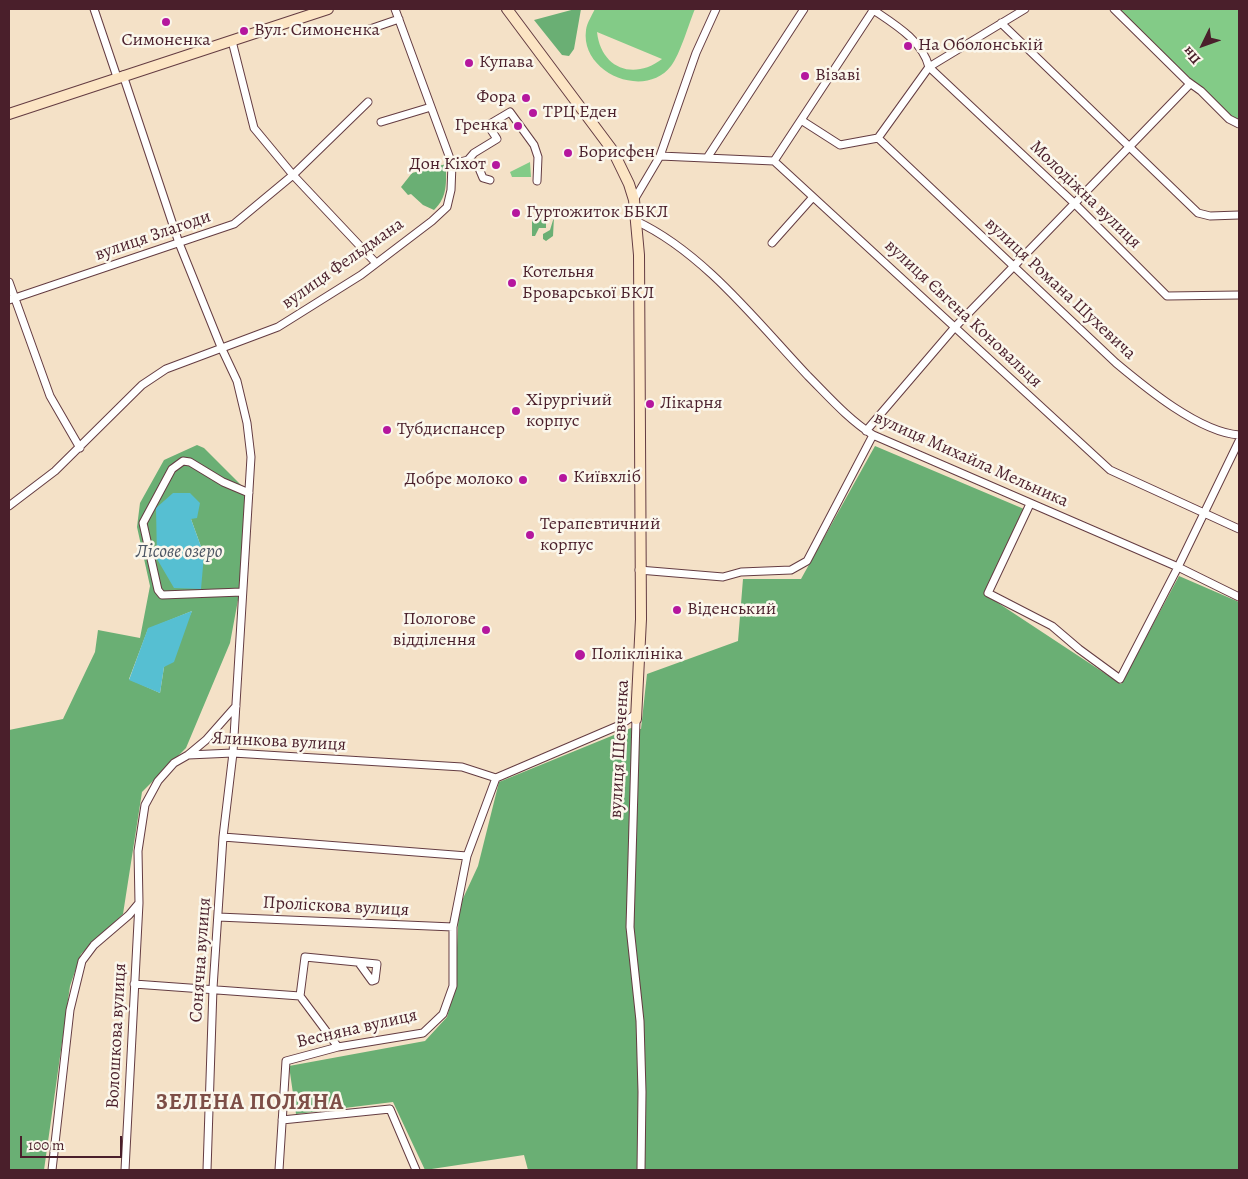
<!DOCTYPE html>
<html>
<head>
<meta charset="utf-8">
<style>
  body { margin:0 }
  #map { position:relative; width:1248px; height:1179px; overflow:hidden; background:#f4e1c7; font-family:Alegreya,serif }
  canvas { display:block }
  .frame { position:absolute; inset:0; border:10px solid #4a1f2b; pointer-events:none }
  .north { position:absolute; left:1178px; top:20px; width:50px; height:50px; -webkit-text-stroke:4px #fbf7ec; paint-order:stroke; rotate:228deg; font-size:14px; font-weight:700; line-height:20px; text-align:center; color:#4a1f2b }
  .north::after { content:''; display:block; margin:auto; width:18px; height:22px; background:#4a1f2b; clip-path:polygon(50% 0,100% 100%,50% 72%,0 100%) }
  .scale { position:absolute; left:20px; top:1136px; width:102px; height:22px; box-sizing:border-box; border:2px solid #4a1f2b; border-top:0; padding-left:6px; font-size:15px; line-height:18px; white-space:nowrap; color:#4a1f2b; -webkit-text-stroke:4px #fbf7ec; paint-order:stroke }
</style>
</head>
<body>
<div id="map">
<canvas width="1248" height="1179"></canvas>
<div class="frame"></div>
<div class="north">Пн</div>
<div class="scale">100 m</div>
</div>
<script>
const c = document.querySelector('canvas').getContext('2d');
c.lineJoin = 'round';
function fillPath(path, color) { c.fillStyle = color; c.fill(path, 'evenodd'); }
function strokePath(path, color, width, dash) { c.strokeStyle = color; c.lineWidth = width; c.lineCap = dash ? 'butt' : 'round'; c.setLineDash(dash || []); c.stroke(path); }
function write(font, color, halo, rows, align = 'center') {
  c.font = font + ' Alegreya,serif'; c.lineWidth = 5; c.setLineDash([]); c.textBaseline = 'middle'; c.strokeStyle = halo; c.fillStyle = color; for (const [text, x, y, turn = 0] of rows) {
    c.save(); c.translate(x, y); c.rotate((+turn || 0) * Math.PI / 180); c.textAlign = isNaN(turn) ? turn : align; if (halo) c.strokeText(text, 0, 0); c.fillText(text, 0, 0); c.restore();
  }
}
const green = new Path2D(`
  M 595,9 L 695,9 C 689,23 680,55 671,66 C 645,100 580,73 586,30 C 587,23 592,15 595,9 ZM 597,32 L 662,59 C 633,81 601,68 597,32 Z
  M 1114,9 L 1239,9 L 1239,124 L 1234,122 Z
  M 530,162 L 531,177 L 512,177 L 510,172 Z`);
const forest = new Path2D(`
  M 575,9 L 581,9 L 574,49 L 569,56 L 562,55 L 534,20 Z
  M 446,164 C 446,182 448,197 434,210 L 423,205 L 411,194 L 408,195 L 401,187 L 412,173 Z
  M 532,217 L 546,221 L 546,228 L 539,228 L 535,236 L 532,236 Z
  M 554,217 L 553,236 L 546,241 L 543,239 L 543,234 L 550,230 Z
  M 197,445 L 204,448 L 249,493 L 246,557 L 230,643 L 186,748 L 142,792 L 123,914 L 81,954 L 70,986 L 44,1170 L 9,1170 L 9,730 L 63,719 L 95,652 L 98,630 L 140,638 L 150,586 L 137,527 L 140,503 L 164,460 ZM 173,493 L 191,519 L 204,555 ZM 192,611 L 164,667 L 160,693 L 129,679 L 148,629 Z
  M 875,446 L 1024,509 L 986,595 L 1121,684 L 1179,576 L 1239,602 L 1239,1170 L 528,1170 L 524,1155 L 425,1170 L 393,1102 L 296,1114 L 289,1066 L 425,1041 L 447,1017 L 455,988 L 459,907 L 478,866 L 499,782 L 631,728 L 641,729 L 647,674 L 738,641 L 743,579 L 801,579 Z`);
const water = new Path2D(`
  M 173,493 L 190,493 L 200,503 L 197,518 L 191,519 L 204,555 L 201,589 L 174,588 L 157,559 L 156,508 Z
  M 192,611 L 174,662 L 164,667 L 160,693 L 129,680 L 148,628 Z`);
const street = new Path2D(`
  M 94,9 L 117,77
  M 872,9 C 894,24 922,40 929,67 L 1074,203 L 1167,296 L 1239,295
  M 1114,9 L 1187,81 L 1201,91 L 1229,119 L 1239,124
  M 1001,23 L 1198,213 L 1210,216 L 1239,215
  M 367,30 L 399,19
  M 232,41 L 254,128 L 293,175 L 375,262
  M 123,75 L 179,243 L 221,347 L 237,381 L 247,423 L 251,457 L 233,753 L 223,837 L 213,988 L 207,1170
  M 801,120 L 840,145 L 878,138 L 929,67 L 1025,9
  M 381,122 L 431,107
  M 878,138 L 1116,363 C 1146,388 1199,432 1239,435
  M 660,156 L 774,161 L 1110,470 L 1239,529
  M 707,158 L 804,9
  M 468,160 L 474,153 L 497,139 L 488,125 L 510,112 L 534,145 L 538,157 L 537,181
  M 774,161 L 874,9
  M 452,164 L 468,160 L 478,166 L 483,178 L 490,180
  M 634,200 L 660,156 L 696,53 L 716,9
  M 636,221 C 703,252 758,323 808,376 C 829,397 848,419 873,435 L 1178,567 L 1239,597
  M 772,243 L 813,197
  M 9,282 L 50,396 L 80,448
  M 9,300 L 234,224 L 293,175 L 368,102
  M 866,431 L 955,327 L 1190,84
  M 1030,504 L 988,593 L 1052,626 L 1079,649 L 1120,679 L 1178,567 L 1239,441
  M 9,506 L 55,471 L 142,385 L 166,369 L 278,327 L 361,275 L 432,221 L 447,207 L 451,190 L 452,164 L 395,9
  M 639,570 L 723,577 L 741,572 L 791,570 L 807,561 L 873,435
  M 242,592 L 162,595 L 158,590 L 143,523 L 172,469 L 183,461 L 190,462 L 223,482 L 249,493
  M 636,719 L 630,927 L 640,1021 L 642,1092 L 641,1170
  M 188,755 L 206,740 L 236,706
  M 496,778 L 620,725 L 636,714
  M 223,837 L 467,856
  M 218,917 L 453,927
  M 134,984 L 300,996 L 338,1047
  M 300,996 L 305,957 L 377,964 L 375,980 L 372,981 L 359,963
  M 282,1120 L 390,1109 L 416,1170
  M 52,1170 L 70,1010 L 82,961 L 94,945 L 129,915 L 139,903 L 138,851 L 145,805 L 158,781 L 174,763 L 188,755 L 233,753 L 462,767 L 496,778
  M 125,1170 L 139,903
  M 279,1170 L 286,1061 L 338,1047 L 423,1033 L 443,1014 L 453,986 L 453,927 L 467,856 L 496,778`);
const secondary = new Path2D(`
  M 507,9 L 613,151 L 629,184 L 634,200 L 639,255 L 641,619 L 636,719
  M 9,114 L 328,9`);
const markers = [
  [166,22,5,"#b5179e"],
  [244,31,5,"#b5179e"],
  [908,46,5,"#b5179e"],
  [469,63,5,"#b5179e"],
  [805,76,5,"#b5179e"],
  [526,98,5,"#b5179e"],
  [533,113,5,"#b5179e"],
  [518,126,5,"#b5179e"],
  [568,153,5,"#b5179e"],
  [496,165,5,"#b5179e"],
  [516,213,5,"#b5179e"],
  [512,283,5,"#b5179e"],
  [650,404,5,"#b5179e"],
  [516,411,5,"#b5179e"],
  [387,430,5,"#b5179e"],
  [563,478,5,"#b5179e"],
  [523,480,5,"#b5179e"],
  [530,535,5,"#b5179e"],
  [677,610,5,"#b5179e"],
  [486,630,5,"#b5179e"],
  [580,655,6,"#b5179e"]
];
const poiNames = [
  ["Вул. Симоненка",254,31],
  ["Симоненка",166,41,"center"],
  ["На Оболонській",918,46],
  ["Купава",479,63],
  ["Візаві",815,76],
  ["Фора",516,98,"right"],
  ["ТРЦ Еден",543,113],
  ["Гренка",508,126,"right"],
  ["Борисфен",578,153],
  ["Дон Кіхот",486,165,"right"],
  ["Гуртожиток ББКЛ",526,213],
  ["Котельня",522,273],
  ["Броварської БКЛ",522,294],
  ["Хірургічий",526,401],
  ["корпус",526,422],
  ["Лікарня",660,404],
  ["Тубдиспансер",397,430],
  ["Київхліб",573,478],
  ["Добре молоко",513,480,"right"],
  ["Терапевтичний",540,525],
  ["корпус",540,546],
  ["Віденський",687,610],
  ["Пологове",476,620,"right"],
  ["відділення",476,641,"right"],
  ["Поліклініка",591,655]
];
const streetNames = [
  ["Молодіжна вулиця",1085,195,44],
  ["вулиця Злагоди",153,236,-19],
  ["вулиця Фельдмана",343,264,-35],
  ["вулиця Романа Шухевича",1060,289,43],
  ["вулиця Євгена Коновальця",963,314,43],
  ["вулиця Михайла Мельника",971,460,24],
  ["Ялинкова вулиця",279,742,3],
  ["вулиця Шевченка",620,749,-87],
  ["Проліскова вулиця",336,907,3],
  ["Сонячна вулиця",201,960,-86],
  ["Весняна вулиця",357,1029,-13],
  ["Волошкова вулиця",117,1036,-87]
];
const waterNames = [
  ["Лісове озеро",179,552]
];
const districtNames = [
  ["ЗЕЛЕНА ПОЛЯНА",250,1104]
];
fillPath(green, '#83cb87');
fillPath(forest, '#6aaf74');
fillPath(water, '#56bfd2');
strokePath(street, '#643c42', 9);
strokePath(secondary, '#643c42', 12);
strokePath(street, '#fff', 7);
strokePath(secondary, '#fce5c4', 10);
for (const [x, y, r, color] of markers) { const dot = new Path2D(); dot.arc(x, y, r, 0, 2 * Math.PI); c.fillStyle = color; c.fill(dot); strokePath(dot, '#fbf7ec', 2); }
write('18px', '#4a1f2b', '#fbf7ec', poiNames, 'left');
write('18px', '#4a1f2b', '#fbf7ec', streetNames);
write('italic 19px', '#4e5765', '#fbf7ec', waterNames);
c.letterSpacing = '1px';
write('bold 22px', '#7d4e47', '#fbf7ec', districtNames);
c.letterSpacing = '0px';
</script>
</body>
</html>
